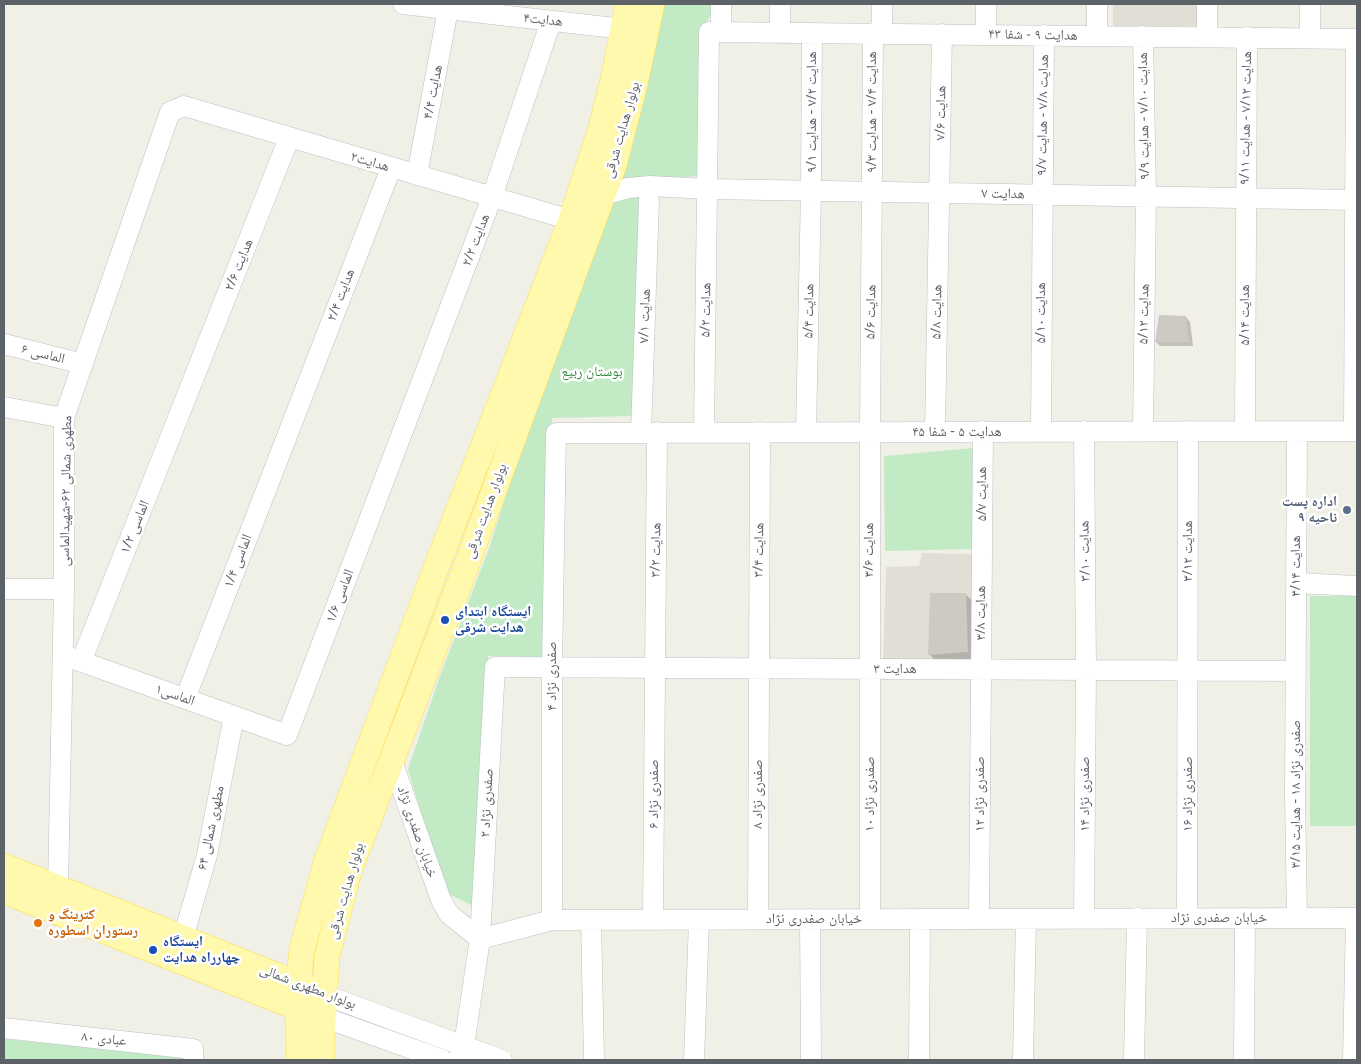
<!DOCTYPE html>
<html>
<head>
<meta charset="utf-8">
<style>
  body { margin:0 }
  #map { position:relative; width:1361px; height:1064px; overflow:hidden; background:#f1f0e6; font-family:"Noto Sans",sans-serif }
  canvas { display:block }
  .frame { position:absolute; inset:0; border:5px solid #5d6168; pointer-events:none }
</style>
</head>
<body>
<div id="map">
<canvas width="1361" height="1064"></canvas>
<div class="frame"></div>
</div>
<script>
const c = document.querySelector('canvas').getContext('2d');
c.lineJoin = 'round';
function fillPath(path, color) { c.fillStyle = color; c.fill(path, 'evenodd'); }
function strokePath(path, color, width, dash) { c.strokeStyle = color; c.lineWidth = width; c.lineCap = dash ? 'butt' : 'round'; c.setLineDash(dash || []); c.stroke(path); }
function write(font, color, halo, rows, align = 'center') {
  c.font = font + ' "Noto Sans","Noto Naskh Arabic",sans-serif'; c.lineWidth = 5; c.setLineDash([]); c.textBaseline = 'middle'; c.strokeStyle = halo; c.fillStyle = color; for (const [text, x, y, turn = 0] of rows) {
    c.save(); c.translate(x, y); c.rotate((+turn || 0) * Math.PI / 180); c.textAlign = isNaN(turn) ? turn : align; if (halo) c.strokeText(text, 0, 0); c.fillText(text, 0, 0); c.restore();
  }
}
const education = new Path2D(`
  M 1113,4 L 1202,4 L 1202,26 L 1113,26 Z
  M 922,553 L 974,554 L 974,660 L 883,660 L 886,567 L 919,566 Z`);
const green = new Path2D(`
  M 662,4 L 714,4 L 714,9 L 701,31 L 700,176 L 661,178 L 640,196 L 636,416 L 552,418 L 544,657 L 488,656 L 477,908 L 445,892 L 408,769 L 440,676 L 490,546 Z
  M 974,448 L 972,549 L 885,551 L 884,456 Z
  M 1310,596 L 1357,596 L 1357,826 L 1310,826 Z
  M 4,1039 L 186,1057 L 186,1060 L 4,1060 Z`);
const shadow = new Path2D(`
  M 1186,317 L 1190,322 L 1193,346 L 1160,346 L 1156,342 Z
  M 966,595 L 973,601 L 974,659 L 936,661 L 930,655 Z`);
const building = new Path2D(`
  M 1159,315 L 1186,316 L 1189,342 L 1155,342 Z
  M 930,593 L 966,593 L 968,652 L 928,655 Z`);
const minor = new Path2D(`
  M 403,4 L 624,29
  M 721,32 L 721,4
  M 780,33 L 780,4
  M 882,33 L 882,4
  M 986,35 L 986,4
  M 1097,36 L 1097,4
  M 1207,37 L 1207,4
  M 1310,38 L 1310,4
  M 417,175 L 449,4
  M 603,195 L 628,188 L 650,186 L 708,189 L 1356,200
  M 4,344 L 83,364
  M 4,407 L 64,418
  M 1041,431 L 1044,35
  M 1084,431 L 1086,670 L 1084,918
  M 1143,431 L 1146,196 L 1143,36
  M 1245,431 L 1247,37
  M 1354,431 L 1356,39
  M 641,432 L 649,200
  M 704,432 L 709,32 L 1357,39
  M 806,432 L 811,190 L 812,33
  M 935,432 L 942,34
  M 1296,583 L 1357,586
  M 4,589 L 64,589
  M 63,655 L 287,735 L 492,197 L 551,21
  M 81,662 L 289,138
  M 185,699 L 391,168
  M 391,758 L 441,900 L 449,914 L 480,939
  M 58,888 L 64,589 L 64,418 L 170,112 L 184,106 L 571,220
  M 1187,918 L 1188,431
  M 1297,918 L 1295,794 L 1297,431
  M 653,919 L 657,432
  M 758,919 L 760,432
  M 810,919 L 811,1060
  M 870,919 L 870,432 L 873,33
  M 979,919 L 983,431
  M 552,920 L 552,667 L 556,433 L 1357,431
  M 591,920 L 594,1060
  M 183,938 L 207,855 L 234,716
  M 480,939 L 552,920 L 1357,918
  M 325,995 L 502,1060
  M 323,1017 L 443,1060
  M 4,1028 L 193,1049 L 193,1060
  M 458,1060 L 464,1045 L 480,939 L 495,667 L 1296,671
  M 694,1060 L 699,920
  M 919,1060 L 920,919
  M 1023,1060 L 1026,919
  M 1134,1060 L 1137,918
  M 1244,1060 L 1245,918
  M 1353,1060 L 1356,918`);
const major = new Path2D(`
  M 4,866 L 313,990
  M 4,891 L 313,1014
  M 299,1060 L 298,984 L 302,949 L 327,860 L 438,563 L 571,220 L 601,128 L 613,80 L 628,4
  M 322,1060 L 322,1037 L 327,956 L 349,871 L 464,572 L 614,165 L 635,84 L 652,4`);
const markers = [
  [1347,510,5,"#5c6f8a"],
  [445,620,5,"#1a4fb4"],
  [38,923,5,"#e8710a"],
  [153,950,5,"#1a4fb4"]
];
const streetNames = [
  ["هدایت۴",543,20,6],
  ["هدایت ۹ - شفا ۴۳",1033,35,1],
  ["هدایت ۴/۴",433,92,-79],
  ["هدایت ۷/۲ - هدایت ۹/۱",812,112,-90],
  ["هدایت ۷/۴ - هدایت ۹/۳",872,112,-90],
  ["هدایت ۷/۶",941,113,-89],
  ["هدایت ۷/۸ - هدایت ۹/۷",1043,115,-89],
  ["هدایت ۷/۱۰ - هدایت ۹/۹",1144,116,-91],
  ["هدایت ۷/۱۲ - هدایت ۹/۱۱",1246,118,-89],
  ["بولوار هدایت شرقی",622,130,-74],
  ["هدایت۲",370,162,16],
  ["هدایت ۷",1003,194,1],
  ["هدایت ۲/۲",476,240,-69],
  ["هدایت ۲/۶",239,265,-68],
  ["هدایت ۲/۴",341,295,-69],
  ["هدایت ۵/۲",706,310,-89],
  ["هدایت ۵/۴",809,311,-89],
  ["هدایت ۵/۶",871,312,-89],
  ["هدایت ۵/۸",937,312,-89],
  ["هدایت ۵/۱۰",1041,313,-90],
  ["هدایت ۵/۱۲",1144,314,-89],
  ["هدایت ۵/۱۴",1245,315,-90],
  ["هدایت ۷/۱",645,316,-88],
  ["الماسی ۶",43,354,14],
  ["هدایت ۵ - شفا ۴۵",957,432],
  ["مطهری شمالی ۶۲-شهیدالماسی",66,491,-89],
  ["هدایت ۵/۷",982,494,-90],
  ["بولوار هدایت شرقی",486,511,-70],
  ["الماسی ۱/۲",135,527,-68],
  ["هدایت ۳/۲",656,550,-89],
  ["هدایت ۳/۴",759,550,-89],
  ["هدایت ۳/۶",869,550,-90],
  ["هدایت ۳/۱۰",1085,551,-91],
  ["هدایت ۳/۱۲",1188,551,-90],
  ["الماسی ۱/۴",238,561,-69],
  ["هدایت ۳/۱۴",1296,566,-90],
  ["الماسی ۱/۶",340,596,-69],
  ["هدایت ۳/۸",981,613,-90],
  ["هدایت ۳",895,669],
  ["صفدری نژاد ۴",552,676,-90],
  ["الماسی۱",175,695,19],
  ["صفدری نژاد ۶",654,794,-90],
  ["صفدری نژاد ۸",758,794,-90],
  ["صفدری نژاد ۱۰",870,794,-90],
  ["صفدری نژاد ۱۲",980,794,-90],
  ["صفدری نژاد ۱۴",1085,794,-90],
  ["صفدری نژاد ۱۶",1188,794,-90],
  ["صفدری نژاد ۱۸ - هدایت ۳/۱۵",1296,794,-90],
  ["صفدری نژاد ۲",487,803,-87],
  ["مطهری شمالی ۶۴",211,828,-78],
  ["خیابان صفدری نژاد",417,832,71],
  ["بولوار هدایت شرقی",346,891,-74],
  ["خیابان صفدری نژاد",1219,918],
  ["خیابان صفدری نژاد",814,919],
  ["بولوار مطهری شمالی",308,987,21],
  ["عبادی ۸۰",104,1039,6]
];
const parkNames = [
  ["بوستان ربیع",592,372]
];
const serviceNames = [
  ["اداره پست",1337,502],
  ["ناحیه ۹",1337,518]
];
const transitNames = [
  ["ایستگاه ابتدای",455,612],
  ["هدایت شرقی",455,628],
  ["ایستگاه",163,942],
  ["چهارراه هدایت",163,958]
];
const foodNames = [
  ["کترینگ و",48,915],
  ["رستوران اسطوره",48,931]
];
fillPath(education, '#e1dfd5');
fillPath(green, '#c1eac5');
fillPath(shadow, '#0003');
fillPath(building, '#cccac3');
strokePath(minor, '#bdbfc6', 21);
strokePath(major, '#fddd53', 26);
strokePath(minor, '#fff', 20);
strokePath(major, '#fff9ad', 25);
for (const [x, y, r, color] of markers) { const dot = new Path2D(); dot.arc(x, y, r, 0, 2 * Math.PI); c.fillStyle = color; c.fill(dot); strokePath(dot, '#fff', 2); }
write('14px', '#5d6168', '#fff', streetNames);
write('14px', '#2e863a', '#fff', parkNames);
write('bold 14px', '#4e5e75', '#fff', serviceNames, 'right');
write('bold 14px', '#164399', '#fff', transitNames, 'left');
write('bold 14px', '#c56008', '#fff', foodNames, 'left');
</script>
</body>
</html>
